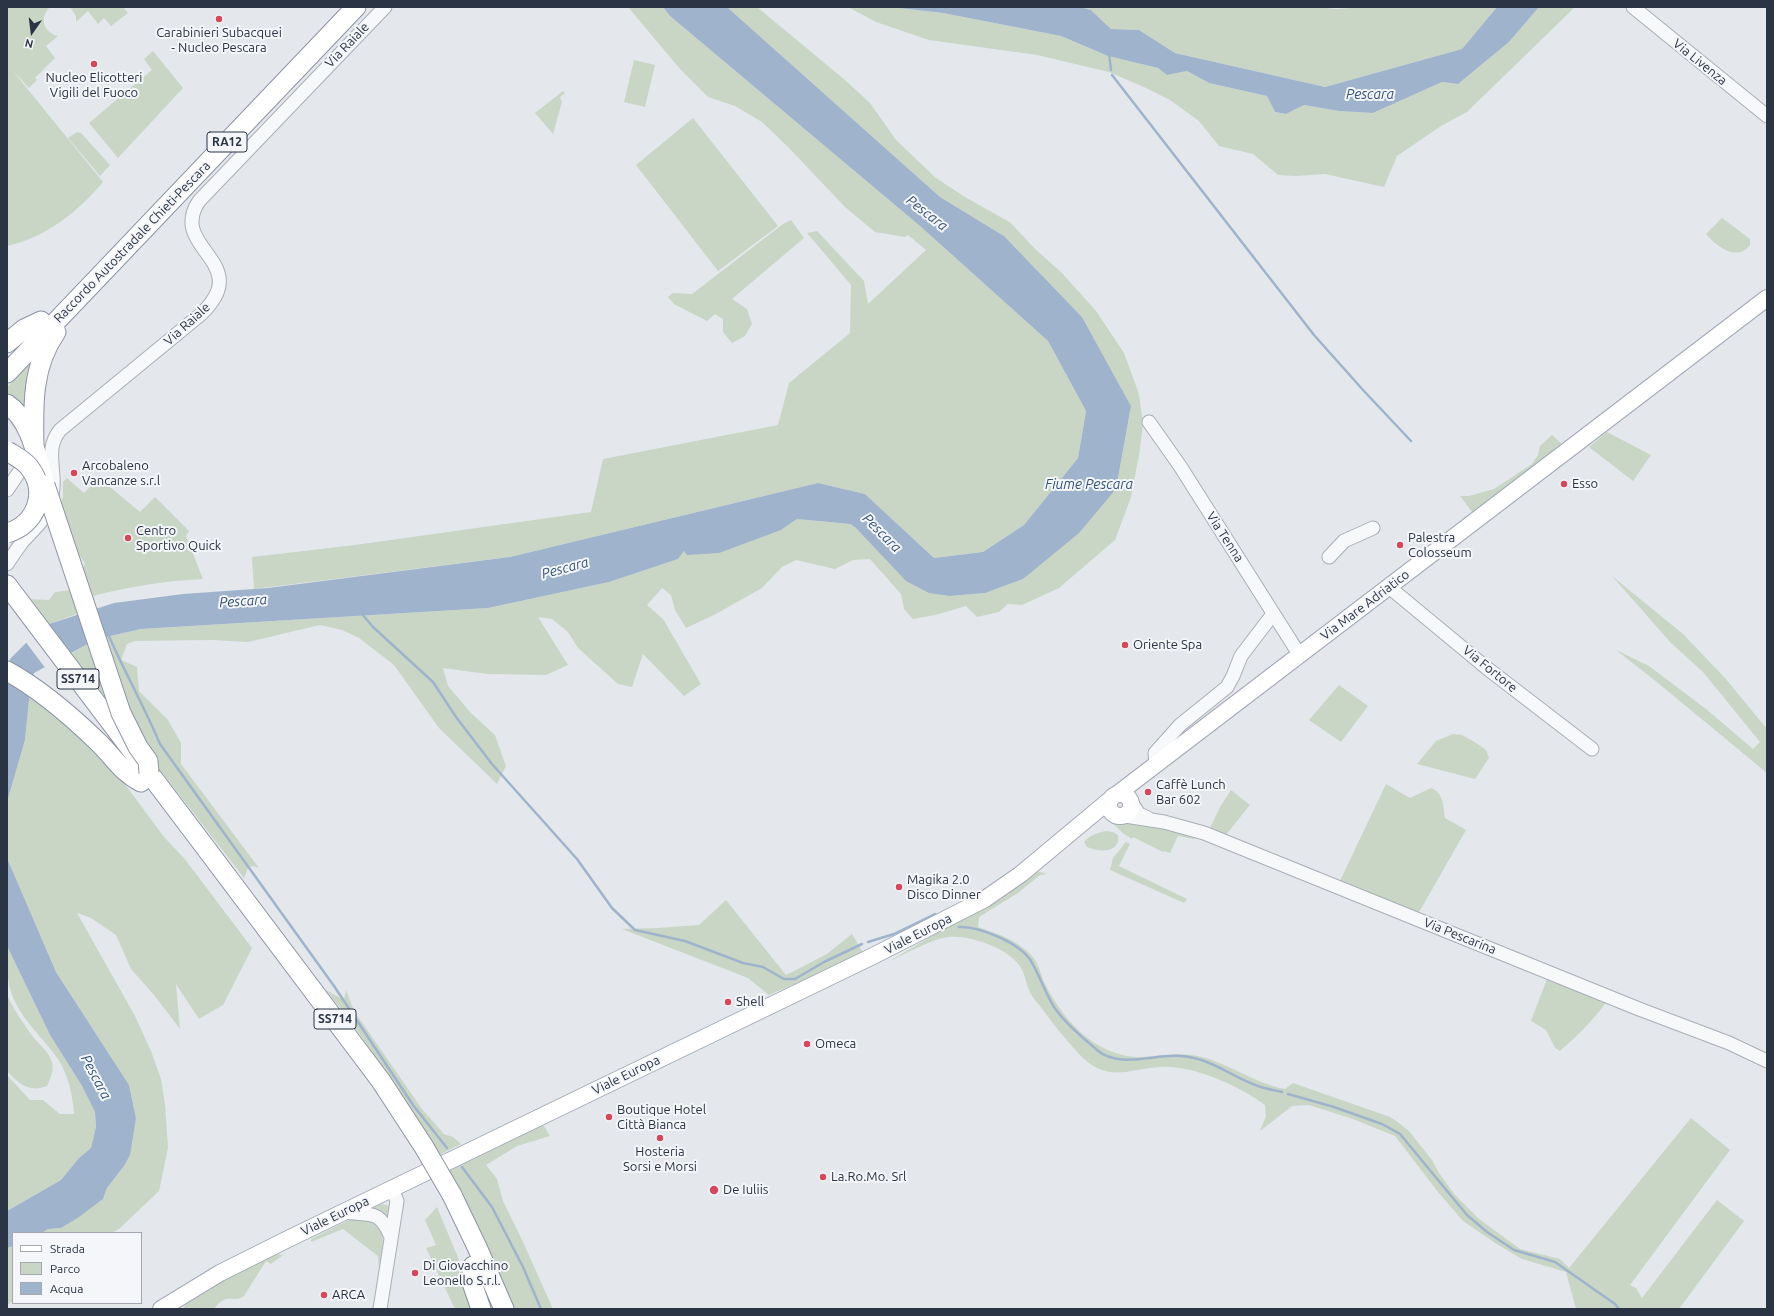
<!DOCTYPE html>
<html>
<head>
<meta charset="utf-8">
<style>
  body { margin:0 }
  #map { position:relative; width:1774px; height:1316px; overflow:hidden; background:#e4e7ec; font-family:Ubuntu,sans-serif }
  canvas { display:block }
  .frame { position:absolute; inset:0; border:8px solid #2b3445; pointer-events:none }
  .legend { position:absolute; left:12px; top:1232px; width:130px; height:72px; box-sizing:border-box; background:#f4f6f9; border:1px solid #a4a8b1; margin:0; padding:5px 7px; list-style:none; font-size:12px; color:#2b3445 }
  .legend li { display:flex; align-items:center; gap:8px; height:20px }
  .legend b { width:20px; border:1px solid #a4a8b1 }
  .north { position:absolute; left:12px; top:12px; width:40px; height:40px; -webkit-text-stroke:3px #f4f6f9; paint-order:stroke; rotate:194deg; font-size:11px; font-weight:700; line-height:16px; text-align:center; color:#2b3445 }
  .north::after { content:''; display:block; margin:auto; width:14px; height:18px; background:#2b3445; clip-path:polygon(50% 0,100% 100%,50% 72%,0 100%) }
</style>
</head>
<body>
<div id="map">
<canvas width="1774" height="1316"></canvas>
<div class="frame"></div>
<ul class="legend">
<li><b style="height:5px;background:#fff"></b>Strada</li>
<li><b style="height:11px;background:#c9d6c5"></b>Parco</li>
<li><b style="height:11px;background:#9fb4cc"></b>Acqua</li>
</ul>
<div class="north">N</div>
</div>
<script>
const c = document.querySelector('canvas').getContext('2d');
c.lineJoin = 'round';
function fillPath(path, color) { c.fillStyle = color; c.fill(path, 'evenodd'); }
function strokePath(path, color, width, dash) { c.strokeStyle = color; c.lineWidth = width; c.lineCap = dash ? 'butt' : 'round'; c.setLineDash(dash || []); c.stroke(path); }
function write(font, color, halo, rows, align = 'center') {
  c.font = font + ' Ubuntu,sans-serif'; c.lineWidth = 4; c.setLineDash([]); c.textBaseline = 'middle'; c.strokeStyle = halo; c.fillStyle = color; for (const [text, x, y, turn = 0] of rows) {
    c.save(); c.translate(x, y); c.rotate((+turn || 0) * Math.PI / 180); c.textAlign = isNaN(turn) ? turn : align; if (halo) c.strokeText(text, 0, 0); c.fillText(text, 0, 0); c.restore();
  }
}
const green = new Path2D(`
  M 7,7 L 50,7 C 39,18 43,32 58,36 L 46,46 L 55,58 L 35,78 L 37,80 L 29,88 L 13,71 L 103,182 C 79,211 45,238 7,246 Z
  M 70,7 L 123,7 L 128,13 L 111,26 L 104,18 L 98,24 L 88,11 L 76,22 L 76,16 Z
  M 628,7 L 663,7 L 670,16 L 920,226 L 1048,341 L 1086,411 L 1078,458 L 1024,525 L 983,552 L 934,558 L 865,494 L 818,483 L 510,557 L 254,589 L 252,557 L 355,545 L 591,512 L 603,459 L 778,425 L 789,383 L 850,333 L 851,285 L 807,233 L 817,231 L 864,281 L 868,304 L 926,250 L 908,235 L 905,237 L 875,232 L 845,207 L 789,148 L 762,122 L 735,106 L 708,97 L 680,69 Z
  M 727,7 L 757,7 L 845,80 L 870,103 L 896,140 L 936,178 L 965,197 L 1011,223 L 1034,248 L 1062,273 L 1096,311 L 1124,353 L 1139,394 L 1143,425 L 1139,455 L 1131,497 L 1115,540 L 1059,588 L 1022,605 L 1008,604 L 999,612 L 977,617 L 966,606 L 935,615 L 913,619 L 904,609 L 901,594 L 870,559 L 853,560 L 835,569 L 796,560 L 782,567 L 762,588 L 714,615 L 686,628 L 675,610 L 671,595 L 662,588 L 647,605 L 663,619 L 701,684 L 684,696 L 643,654 L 632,687 L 618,684 L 578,648 L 568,632 L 552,619 L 538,617 L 568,665 L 546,675 L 488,674 L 443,668 L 448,686 L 471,713 L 495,735 L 506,766 L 497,784 L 439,728 L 394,665 L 359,638 L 342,630 L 320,625 L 248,642 L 212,640 L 135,641 L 127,644 L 121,660 L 137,667 L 139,691 L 168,720 L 181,743 L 181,764 L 259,868 L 253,866 L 248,868 L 244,878 L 70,654 L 97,639 L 141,629 L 488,608 L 609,582 L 678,559 L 684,551 L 781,530 L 797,519 L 850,524 L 950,596 L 985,593 L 1023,579 L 1116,489 L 1131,406 L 1082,317 L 1004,236 L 940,197 Z
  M 848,7 L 890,7 L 943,13 L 1061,36 L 1108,56 L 1158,68 L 1167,75 L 1187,71 L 1209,83 L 1267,96 L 1275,112 L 1286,114 L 1304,105 L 1339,111 L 1373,113 L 1442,82 L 1458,84 L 1509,42 L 1539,7 L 1575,7 L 1467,112 L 1441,126 L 1397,156 L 1384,187 L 1325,174 L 1296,176 L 1278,175 L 1253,154 L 1219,146 L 1199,121 L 1170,100 L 1146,88 L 1109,72 L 1037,55 L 929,40 L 876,22 Z
  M 1080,7 L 1314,7 L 1337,9 L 1365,7 L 1497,7 L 1462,49 L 1325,87 L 1175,53 L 1139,30 L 1111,29 L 1091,10 Z
  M 153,51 L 183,88 L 118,158 L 89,123 L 152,70 L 144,59 Z
  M 634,60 L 655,65 L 645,107 L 624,102 Z
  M 563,91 L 565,93 L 560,97 L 562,102 L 553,134 L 535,113 Z
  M 693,118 L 778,226 L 718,271 L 636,165 Z
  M 77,132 L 81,133 L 110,165 L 100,176 L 68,138 Z
  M 1722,218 L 1750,239 L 1750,245 C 1737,262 1717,247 1706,234 Z
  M 791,220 L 804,238 L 732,299 L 747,309 L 752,324 L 745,336 L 732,343 L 723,332 L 723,319 L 715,314 L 707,321 L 674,304 L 668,297 L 673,293 L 692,294 L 783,224 Z
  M 41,353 L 30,424 L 7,398 L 7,387 Z
  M 1607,432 L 1651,455 L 1633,481 L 1589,447 Z
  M 1552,435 L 1563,445 L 1475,516 L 1460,496 L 1469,496 L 1494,489 L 1532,464 L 1538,455 L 1540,446 Z
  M 67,478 L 84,493 L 99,478 L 140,512 L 155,497 L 189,531 L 186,536 L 203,579 C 163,581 124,587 86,598 L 76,568 L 83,568 L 85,563 L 69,541 L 59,509 L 63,496 L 63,482 Z
  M 1612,576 L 1683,634 L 1725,678 L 1767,729 L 1767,773 L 1658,683 L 1616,650 L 1649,666 L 1706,709 L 1753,749 L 1760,742 L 1703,672 L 1671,643 Z
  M 71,590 L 85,611 L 49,624 L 28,599 L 49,600 L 55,592 Z
  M 1339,685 L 1368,706 L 1341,742 L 1309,720 Z
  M 30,690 L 93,741 L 164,837 L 184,858 L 252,948 L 223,1005 L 199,1019 L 176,984 L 180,1029 L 154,995 L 131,969 L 116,935 L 91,918 L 77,913 L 135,1016 L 151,1051 L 161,1079 L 165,1104 L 168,1148 L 159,1191 L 119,1229 L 111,1233 L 42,1233 L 47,1229 L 61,1228 L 103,1199 L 107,1188 L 124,1166 L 136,1118 L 129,1085 L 56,972 L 7,858 L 7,802 L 25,740 Z
  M 1453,734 L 1462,735 L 1476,743 L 1486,750 L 1489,758 L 1475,779 L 1417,764 L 1436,741 Z
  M 1386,784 L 1410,798 L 1431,788 C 1444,793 1443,806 1445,818 L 1466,830 L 1418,914 L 1339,883 Z
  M 1231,790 L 1250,805 L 1225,836 L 1209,830 L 1220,807 Z
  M 1121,820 L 1196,834 L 1194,839 L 1178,836 L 1170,853 L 1164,851 L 1163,852 L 1133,837 L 1132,839 L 1124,834 L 1110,821 Z
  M 1106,831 L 1113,832 L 1118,835 C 1121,854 1098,852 1087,847 L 1084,842 C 1090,835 1097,833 1106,831 Z
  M 1126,842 L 1130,844 L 1119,866 L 1187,899 L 1184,903 L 1110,870 L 1113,858 Z
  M 1033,870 L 1047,874 L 1040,875 L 1018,893 L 979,917 L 978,927 C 998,934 1018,940 1033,957 C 1038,963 1041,974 1044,982 C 1055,1004 1069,1024 1089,1039 C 1103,1050 1124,1058 1142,1057 C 1159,1056 1175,1052 1191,1055 C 1224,1059 1252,1083 1285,1089 L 1293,1083 L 1390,1117 L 1399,1123 L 1409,1131 L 1432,1160 L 1439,1173 L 1455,1195 L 1478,1218 L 1520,1249 L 1560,1259 L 1569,1268 L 1691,1118 L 1730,1150 L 1630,1285 L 1636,1288 L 1642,1298 L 1717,1200 L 1744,1221 L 1679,1309 L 1576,1309 L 1566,1272 L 1522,1259 L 1495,1243 L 1463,1221 L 1438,1192 L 1395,1136 L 1353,1119 L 1309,1105 L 1292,1106 L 1260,1131 L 1266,1116 L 1265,1105 C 1240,1086 1191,1064 1159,1067 C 1138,1068 1117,1078 1097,1068 C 1083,1061 1074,1048 1064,1037 C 1055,1027 1048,1016 1040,1006 C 1037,1002 1033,998 1031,994 C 1026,986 1026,976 1021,968 C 1010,949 971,935 949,937 C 934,938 903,955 888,962 L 986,904 Z
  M 726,900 L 786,975 L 827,954 L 852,934 L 864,954 L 769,995 L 748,978 L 622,929 L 658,928 L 699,925 Z
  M 7,946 L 50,1035 L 82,1086 L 95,1112 L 96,1128 L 91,1148 L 79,1158 L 61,1180 L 7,1211 L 7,1075 L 30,1100 L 43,1100 L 60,1114 L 74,1114 C 73,1096 68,1074 58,1059 C 43,1038 25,1023 14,1000 C 6,982 7,964 7,946 Z
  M 1547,979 L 1606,1002 C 1593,1021 1577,1036 1560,1051 L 1555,1048 L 1546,1030 L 1531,1021 Z
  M 326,990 L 344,1000 L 346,990 L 354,1011 L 422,1109 L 444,1134 L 453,1137 L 461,1144 L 437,1156 C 403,1099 369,1042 326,990 Z
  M 7,995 C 14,1010 23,1023 33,1037 C 40,1045 48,1051 52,1062 C 54,1070 51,1078 47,1086 C 29,1093 19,1084 7,1071 Z
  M 535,1126 L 544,1126 L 550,1136 L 517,1146 L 486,1165 L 497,1179 L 503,1201 L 523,1242 L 553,1309 L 511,1309 L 447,1172 Z
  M 382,1204 L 390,1206 L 390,1226 L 368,1209 Z
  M 437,1207 L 473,1294 L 475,1309 L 455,1309 L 426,1248 L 436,1245 L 425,1220 Z
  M 360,1217 C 364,1219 371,1220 375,1223 C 389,1232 380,1256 379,1269 L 378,1256 L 343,1229 L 311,1242 L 311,1239 L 353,1218 Z
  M 13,1246 L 13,1301 L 7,1305 L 7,1248 Z
  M 286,1253 L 271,1264 L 266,1261 L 244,1296 C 233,1304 227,1291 214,1309 L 183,1309 L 187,1302 L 226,1279 L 274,1254 L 282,1255 Z`);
const water = new Path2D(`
  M 663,7 L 727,7 L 940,197 L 1004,236 L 1082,317 L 1131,406 L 1116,489 L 1079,533 L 1023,579 L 985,593 L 950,596 L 929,593 L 906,581 L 856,528 L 850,524 L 797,519 L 781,530 L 719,553 L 687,555 L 684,551 L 678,559 L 609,582 L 488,608 L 141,629 L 97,639 L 34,673 L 30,690 L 25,740 L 7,802 L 7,681 L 10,659 L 43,626 L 114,603 L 183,594 L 268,588 L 510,557 L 818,483 L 865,494 L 934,558 L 983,552 L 1024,525 L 1078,458 L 1086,411 L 1048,341 L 920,226 L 670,16 Z
  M 890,7 L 1080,7 L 1091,10 L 1111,29 L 1139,30 L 1175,53 L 1325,87 L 1462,49 L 1497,7 L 1539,7 L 1509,42 L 1458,84 L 1442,82 L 1373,113 L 1339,111 L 1304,105 L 1286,114 L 1275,112 L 1267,96 L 1209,83 L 1187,71 L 1167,75 L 1158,68 L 1108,56 L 1061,36 L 943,13 Z
  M 7,858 L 56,972 L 129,1085 L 136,1118 L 130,1155 L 124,1166 L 107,1188 L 103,1199 L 79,1217 L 61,1228 L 48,1229 L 42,1233 L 13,1233 L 13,1246 L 7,1248 L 7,1211 L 61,1180 L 79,1158 L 91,1148 L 96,1127 L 95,1112 L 82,1086 L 50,1035 L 7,946 Z`);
const pier = new Path2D(`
  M 42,625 L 69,656 L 46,669 L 25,641 Z`);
const stream = new Path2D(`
  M 1109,53 L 1111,70
  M 1112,75 L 1314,335 L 1363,390 L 1411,441
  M 362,614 L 373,627 L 433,682 L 456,717 L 492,764 L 577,859 L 612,908 L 635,930 L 685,941 L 743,963 L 763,967 L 784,979 L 795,979 L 824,962 L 862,944
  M 108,634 C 124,671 144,706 160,744 L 334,986 L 413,1105 L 447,1148
  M 959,927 C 979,926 1020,943 1031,961 C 1040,976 1045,993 1054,1007 C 1065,1023 1082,1037 1097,1050 C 1119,1069 1154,1054 1180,1056 C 1209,1057 1232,1077 1258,1086 C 1266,1089 1274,1090 1282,1092
  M 868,942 L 894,934 L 935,914
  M 1288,1094 L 1334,1107 L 1382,1124 L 1400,1134 L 1467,1215 L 1487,1232 L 1514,1250 L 1555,1262 L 1615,1304 L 1619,1309
  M 462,1167 L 492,1207 L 523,1267 L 541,1309`);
const minor = new Path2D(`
  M 1633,7 L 1767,116
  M 1149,422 L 1180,466 L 1299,654
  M 7,490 L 26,462
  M 1329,557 L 1344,541 L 1373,528
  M 7,564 C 12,556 18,548 23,541 C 33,530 44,521 49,507 C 52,497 54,487 53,477 C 52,459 48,445 60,430 L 200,315 C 257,262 167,249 199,201 L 385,7
  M 1389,587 L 1488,669 L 1592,749
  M 1156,765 L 1155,753 L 1180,725 L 1227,687 L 1233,676 L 1241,656 L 1273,614
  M 1131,802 L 1139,814 L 1148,818
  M 1125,816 L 1164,822 L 1204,833 L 1639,1009 L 1729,1043 L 1767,1061
  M 344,1212 C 370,1216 379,1208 391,1237
  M 380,1309 L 397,1201 L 392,1189`);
const major = new Path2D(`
  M1109 805a11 11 0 1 1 22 0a11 11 0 1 1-22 0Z
  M 1116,795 L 1767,298
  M 161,1309 L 220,1273 L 288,1239 L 873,956 L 985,899 L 1021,874 L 1111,799`);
const highway = new Path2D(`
  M 7,343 L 24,329 L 41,321
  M 7,373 L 356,7
  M 7,404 C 32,421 37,459 45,485
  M 34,446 C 33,405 32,366 56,332
  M 7,585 L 208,851
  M 7,671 C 40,689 70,715 97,741 C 113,756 121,772 141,782
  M 452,1195 L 477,1247 L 504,1309
  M 473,1266 L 471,1280 L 481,1309`);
const highwayBridge = new Path2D(`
  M 7,451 C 15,456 24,460 29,467 C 49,492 36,525 7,533
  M 45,485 L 121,713 L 138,747 L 148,761 L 149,773
  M 208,851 L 381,1081 L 424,1147 L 452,1195`);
const markers = [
  [219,19,4,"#d1495b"],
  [94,64,4,"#d1495b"],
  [74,473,4,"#d1495b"],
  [1564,484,4,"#d1495b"],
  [128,538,4,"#d1495b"],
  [1400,545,4,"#d1495b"],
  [1125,645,4,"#d1495b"],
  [1148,792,4,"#d1495b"],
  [899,887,4,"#d1495b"],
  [728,1002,4,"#d1495b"],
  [807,1044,4,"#d1495b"],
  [609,1117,4,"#d1495b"],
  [660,1138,4,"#d1495b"],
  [823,1177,4,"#d1495b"],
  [714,1190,5,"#d1495b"],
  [415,1273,4,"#d1495b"],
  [324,1295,4,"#d1495b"]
];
const shields = [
  [227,142,40],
  [78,679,42],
  [335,1019,42]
];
const shieldNames = [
  ["RA12",227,142],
  ["SS714",78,679],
  ["SS714",335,1019]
];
const poiNames = [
  ["Carabinieri Subacquei",219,33,"center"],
  ["- Nucleo Pescara",219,48,"center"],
  ["Nucleo Elicotteri",94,78,"center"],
  ["Vigili del Fuoco",94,93,"center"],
  ["Arcobaleno",82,466],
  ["Vancanze s.r.l",82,481],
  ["Esso",1572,484],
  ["Centro",136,531],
  ["Sportivo Quick",136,546],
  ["Palestra",1408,538],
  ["Colosseum",1408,553],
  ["Oriente Spa",1133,645],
  ["Caffè Lunch",1156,785],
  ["Bar 602",1156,800],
  ["Magika 2.0",907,880],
  ["Disco Dinner",907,895],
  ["Shell",736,1002],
  ["Omeca",815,1044],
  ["Boutique Hotel",617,1110],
  ["Città Bianca",617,1125],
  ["Hosteria",660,1152,"center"],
  ["Sorsi e Morsi",660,1167,"center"],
  ["La.Ro.Mo. Srl",831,1177],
  ["De Iuliis",723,1190],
  ["Di Giovacchino",423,1266],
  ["Leonello S.r.l.",423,1281],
  ["ARCA",332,1295]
];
const streetNames = [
  ["Via Raiale",347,45,-46],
  ["Via Livenza",1700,62,39],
  ["Raccordo Autostradale Chieti-Pescara",132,242,-46],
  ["Via Raiale",187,324,-42],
  ["Via Tenna",1225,537,57],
  ["Via Mare Adriatico",1365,605,-37],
  ["Via Fortore",1490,669,39],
  ["Viale Europa",918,934,-27],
  ["Via Pescarina",1460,936,22],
  ["Viale Europa",626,1075,-26],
  ["Viale Europa",335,1216,-26]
];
const waterNames = [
  ["Pescara",1370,94],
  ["Pescara",927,213,38],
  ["Fiume Pescara",1089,484],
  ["Pescara",882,533,45],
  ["Pescara",565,568,-15],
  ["Pescara",243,601,-4],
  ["Pescara",96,1077,62]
];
fillPath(green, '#c9d6c5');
fillPath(water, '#9fb4cc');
fillPath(pier, '#e4e7ec');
strokePath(stream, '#9fb4cc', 2.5);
strokePath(minor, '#a9aeb7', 15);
strokePath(major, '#a3abb8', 18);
strokePath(highway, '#8b94a3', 21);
strokePath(minor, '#f7f8fa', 13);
strokePath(major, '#fff', 16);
strokePath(highway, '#fff', 19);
strokePath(highwayBridge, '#8b94a3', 21, []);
strokePath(highwayBridge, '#fff', 19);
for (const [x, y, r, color] of markers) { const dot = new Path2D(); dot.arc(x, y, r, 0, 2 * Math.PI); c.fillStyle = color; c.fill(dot); strokePath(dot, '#f4f6f9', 1.5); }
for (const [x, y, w] of shields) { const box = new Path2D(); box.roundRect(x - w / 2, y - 10, w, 20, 3); c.fillStyle = '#f4f6f9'; c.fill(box); strokePath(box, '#2b3445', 1); }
write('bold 12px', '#2b3445', null, shieldNames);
write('13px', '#2b3445', '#f4f6f9', poiNames, 'left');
write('13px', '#2b3445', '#f4f6f9', streetNames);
write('italic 14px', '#34527a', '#f4f6f9', waterNames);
</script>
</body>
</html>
